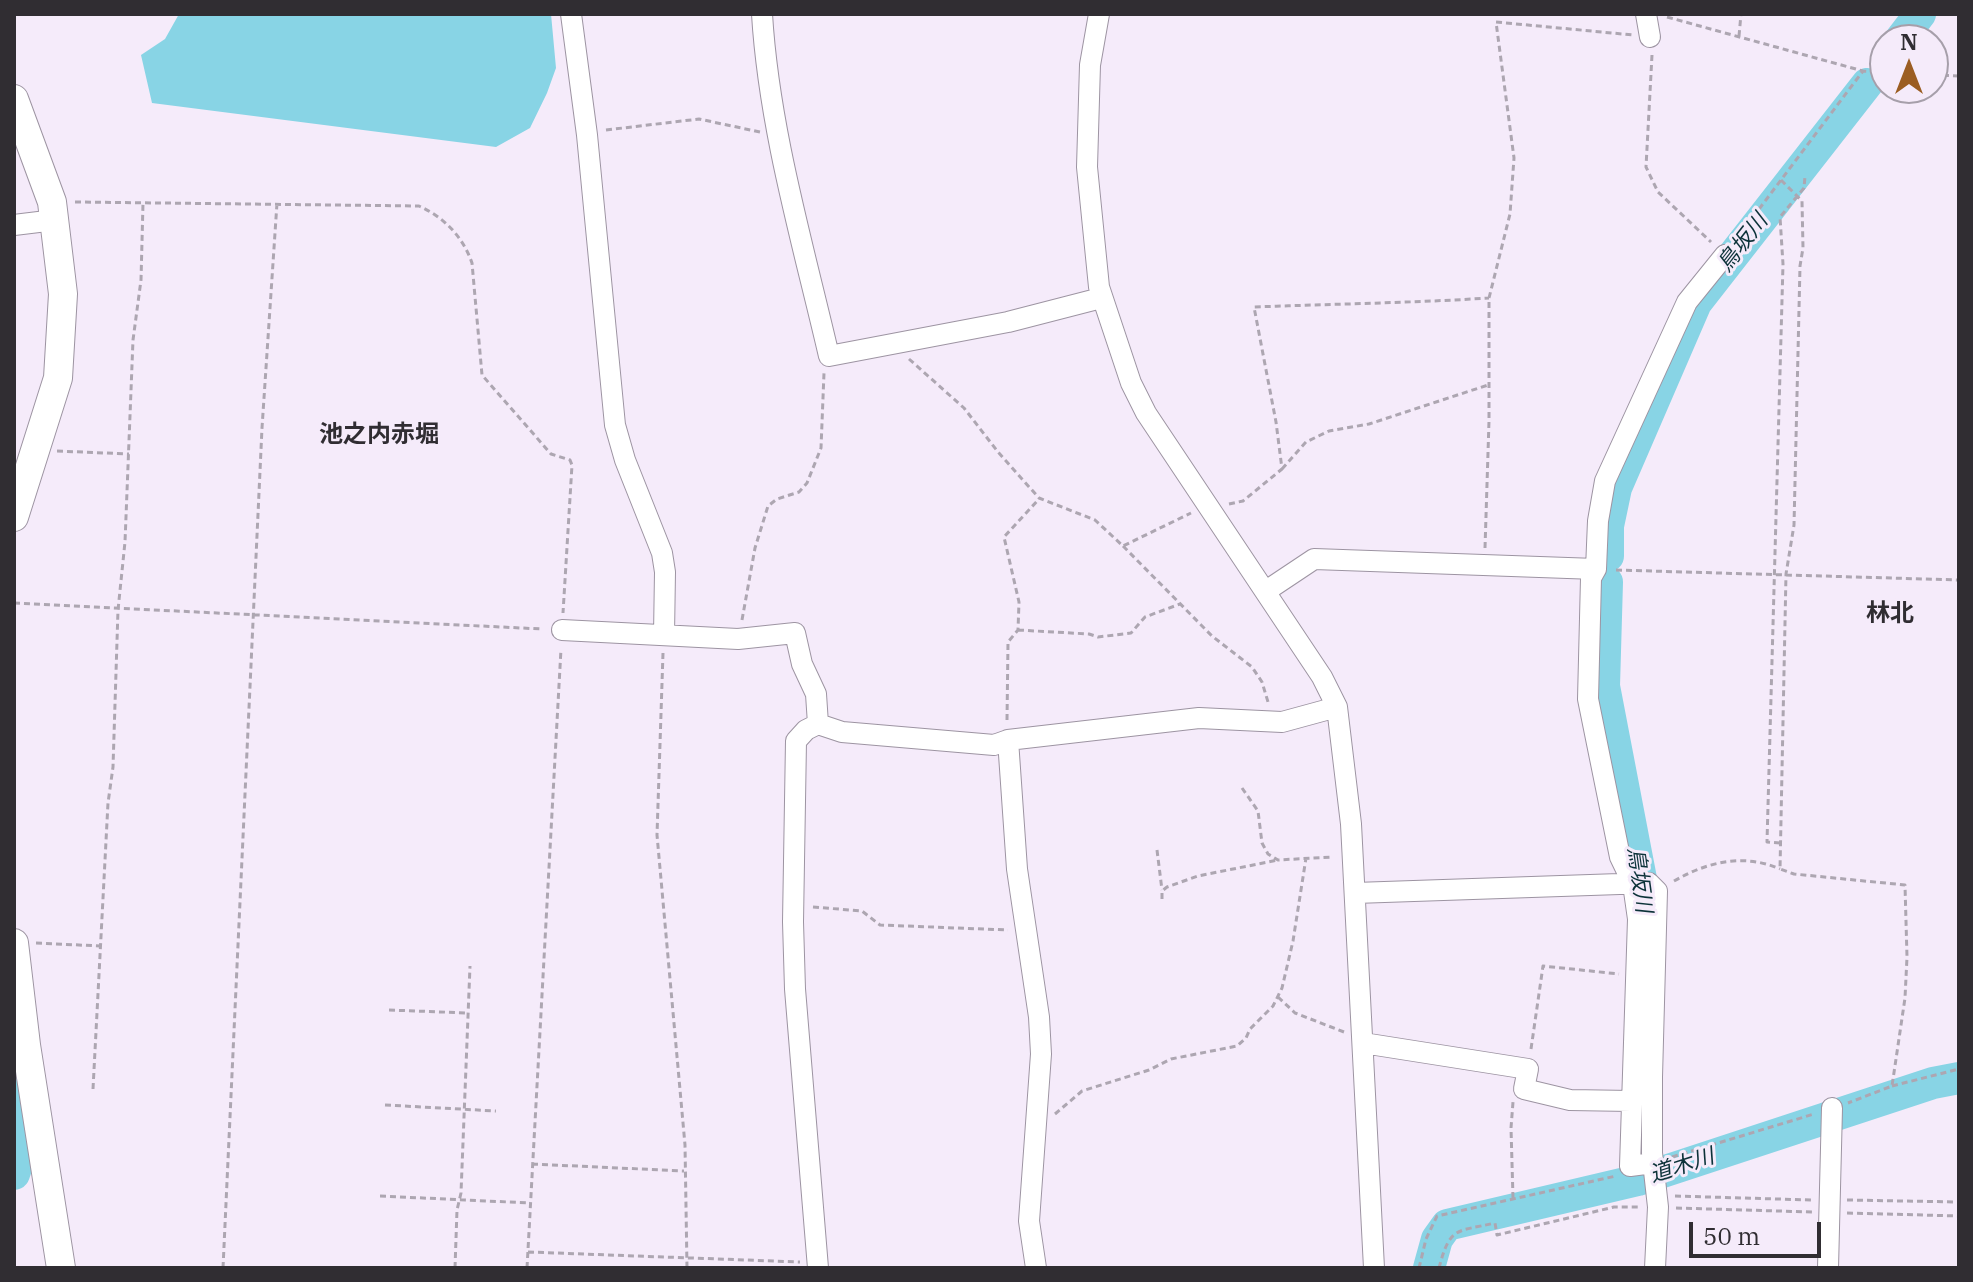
<!DOCTYPE html>
<html>
<head>
<meta charset="utf-8">
<style>
  body { margin:0 }
  #map { position:relative; width:1973px; height:1282px; overflow:hidden; background:#f5ebfa; font-family:"IBM Plex Serif",serif }
  canvas { display:block }
  .frame { position:absolute; inset:0; border:16px solid #302d32; pointer-events:none }
  .north { position:absolute; left:1869px; top:24px; width:80px; height:80px; box-sizing:border-box; background:#f5ebfa; border:2px solid #a69faa; border-radius:50%; rotate:0deg; font-size:22px; font-weight:700; line-height:32px; text-align:center; color:#302d32 }
  .north::after { content:''; display:block; margin:auto; width:28px; height:36px; background:#9b5d22; clip-path:polygon(50% 0,100% 100%,50% 72%,0 100%) }
  .scale { position:absolute; left:1689px; top:1222px; width:132px; height:36px; box-sizing:border-box; border:4px solid #302d32; border-top:0; padding-left:10px; font-size:24px; line-height:28px; white-space:nowrap; color:#302d32; -webkit-text-stroke:6px #f5ebfa; paint-order:stroke }
</style>
</head>
<body>
<div id="map">
<canvas width="1973" height="1282"></canvas>
<div class="frame"></div>
<div class="north">N</div>
<div class="scale">50 m</div>
</div>
<script>
const c = document.querySelector('canvas').getContext('2d');
c.lineJoin = 'round';
function fillPath(path, color) { c.fillStyle = color; c.fill(path, 'evenodd'); }
function strokePath(path, color, width, dash) { c.strokeStyle = color; c.lineWidth = width; c.lineCap = dash ? 'butt' : 'round'; c.setLineDash(dash || []); c.stroke(path); }
function write(font, color, halo, rows, align = 'center') {
  c.font = font + ' "IBM Plex Serif","Noto Sans JP",serif'; c.lineWidth = 6; c.setLineDash([]); c.textBaseline = 'middle'; c.strokeStyle = halo; c.fillStyle = color; for (const [text, x, y, turn = 0] of rows) {
    c.save(); c.translate(x, y); c.rotate((+turn || 0) * Math.PI / 180); c.textAlign = isNaN(turn) ? turn : align; if (halo) c.strokeText(text, 0, 0); c.fillText(text, 0, 0); c.restore();
  }
}
const water = new Path2D(`
  M 179,14 L 551,14 L 556,68 L 547,93 L 530,128 L 496,147 L 152,103 L 141,55 L 165,39 Z`);
const river = new Path2D(`
  M 1900,40 L 1920,14
  M 1608,556 L 1608,526 L 1616,488 L 1696,303 L 1867,84
  M 1607,582 L 1604,686 L 1646,905 L 1644,949
  M 14,1090 L 23,1147 L 14,1174
  M 1429,1268 L 1437,1239 L 1447,1225 L 1638,1180 L 1933,1083 L 1959,1078`);
const path = new Path2D(`
  M 1667,17 L 1863,71
  M 1739,36 L 1741,14
  M 1652,55 L 1646,167 L 1658,192 L 1711,242
  M 1933,75 L 1959,76
  M 606,130 L 699,119 L 760,132
  M 1781,180 L 1802,201 L 1803,248 L 1800,266 L 1794,525 L 1786,574 L 1780,869 L 1794,874 L 1905,885 L 1907,957 L 1905,998 L 1892,1086 L 1848,1103
  M 75,202 L 419,206 C 444,217 463,237 472,263 L 482,375 L 551,454 L 570,460 L 572,465 L 563,613
  M 1735,241 L 1863,71 L 1885,72
  M 909,359 L 964,408 L 998,452 L 1039,498 L 1095,520 L 1123,546 L 1191,513
  M 57,451 L 129,454
  M 1282,469 L 1306,442 L 1329,431 L 1369,424 L 1488,385
  M 1229,504 L 1243,501 L 1282,469 L 1276,422 L 1254,307 C 1332,304 1410,303 1489,298
  M 1123,546 L 1212,636 L 1252,667 L 1262,682 L 1268,702
  M 1485,548 L 1489,421 L 1489,298 L 1510,214 L 1514,158 L 1496,22 L 1633,35
  M 1616,570 L 1959,580
  M 14,603 L 542,629
  M 742,620 L 755,548 L 768,506 L 777,499 L 799,492 L 807,483 L 821,448 L 824,373
  M 1018,630 L 1089,634 L 1098,637 L 1131,633 L 1145,617 L 1180,604
  M 663,653 L 657,835 L 685,1145 L 687,1268
  M 1007,720 L 1008,642 L 1018,630 L 1019,602 L 1004,537 L 1039,499
  M 1242,788 L 1258,811 L 1262,843 L 1268,854 L 1278,860 L 1333,857
  M 1780,843 L 1767,842 L 1783,264 L 1780,217 L 1804,188 L 1805,176
  M 1157,850 L 1162,890
  M 1674,881 C 1707,862 1744,853 1780,869
  M 1162,899 L 1162,891 L 1167,887 L 1198,876 L 1278,860
  M 813,907 L 862,911 L 880,925 L 1008,930
  M 36,943 L 100,946
  M 1278,997 L 1295,1013 L 1344,1032
  M 389,1010 L 468,1013
  M 1531,1049 L 1543,966 L 1619,974
  M 1892,1086 L 1959,1069
  M 93,1089 L 108,803 L 113,767 L 118,610 L 125,542 L 133,340 L 141,280 L 143,203
  M 385,1105 L 496,1111
  M 1055,1114 L 1082,1091 L 1149,1070 L 1171,1059 L 1237,1046 L 1246,1038 L 1250,1029 L 1273,1006 L 1282,988 L 1293,941 L 1306,858
  M 1672,1157 L 1814,1114
  M 532,1164 L 684,1171
  M 380,1196 L 530,1203
  M 1675,1196 L 1811,1200
  M 1513,1198 L 1511,1128 L 1513,1102
  M 1847,1200 L 1959,1202
  M 1676,1208 L 1812,1212
  M 1847,1213 L 1959,1216
  M 528,1252 L 800,1262
  M 223,1268 L 262,428 L 277,203
  M 455,1268 L 457,1210 L 461,1193 L 470,966
  M 527,1268 L 561,649
  M 1419,1268 L 1426,1239 L 1437,1216 L 1616,1176
  M 1439,1268 C 1450,1226 1456,1232 1495,1223 L 1497,1235 L 1614,1207 L 1640,1207`);
const minor = new Path2D(`
  M 571,14 L 587,135 L 615,425 L 625,460 L 662,553 L 665,572 L 664,635
  M 762,14 C 769,129 803,244 829,356 L 1008,322 L 1101,298
  M 1099,14 L 1090,65 L 1087,167 L 1099,287 L 1131,383 L 1146,413 L 1322,677 L 1337,707 L 1351,824 L 1374,1268
  M 1646,14 L 1650,37
  M 14,225 L 55,220
  M 1266,591 L 1314,559 L 1596,569
  M 562,630 L 738,639 L 795,633 L 802,664 L 816,694 L 818,724
  M 1008,740 L 1017,869 L 1039,1017 L 1041,1054 L 1029,1221 L 1036,1268
  M 1355,893 L 1649,883 L 1657,891 L 1652,1077 L 1652,1153 L 1658,1207 L 1655,1268
  M 1363,1043 L 1528,1069 L 1524,1089 L 1570,1100 L 1631,1101
  M 1653,1163 L 1630,1166 L 1638,919 L 1633,884 L 1620,857 L 1588,699 L 1591,578 L 1596,569 L 1598,521 L 1605,481 L 1687,302 L 1725,255
  M 818,1268 L 795,989 L 793,922 L 796,741 L 806,730 L 818,724 L 842,732 L 994,745 L 1008,740 L 1199,718 L 1282,722 L 1337,707
  M 1828,1268 L 1832,1108`);
const secondary = new Path2D(`
  M 14,99 L 52,202 L 63,294 L 58,378 L 14,517
  M 14,943 L 26,1045 L 61,1268`);
const waterNames = [
  ["鳥坂川",1743,243,-52],
  ["鳥坂川",1639,880,82],
  ["道木川",1682,1166,-18]
];
const quarterNames = [
  ["池之内赤堀",379,435],
  ["林北",1890,614]
];
fillPath(water, '#88d4e5');
strokePath(river, '#88d4e5', 32);
strokePath(minor, '#9d94a2', 22);
strokePath(secondary, '#9d94a2', 30);
strokePath(path, '#ada6b1', 3, [6, 4]);
strokePath(minor, '#fff', 20);
strokePath(secondary, '#fff', 28);
write('italic 22px', '#0c3239', '#f5ebfa', waterNames);
write('bold 24px', '#302d32', '#f5ebfa', quarterNames);
</script>
</body>
</html>
